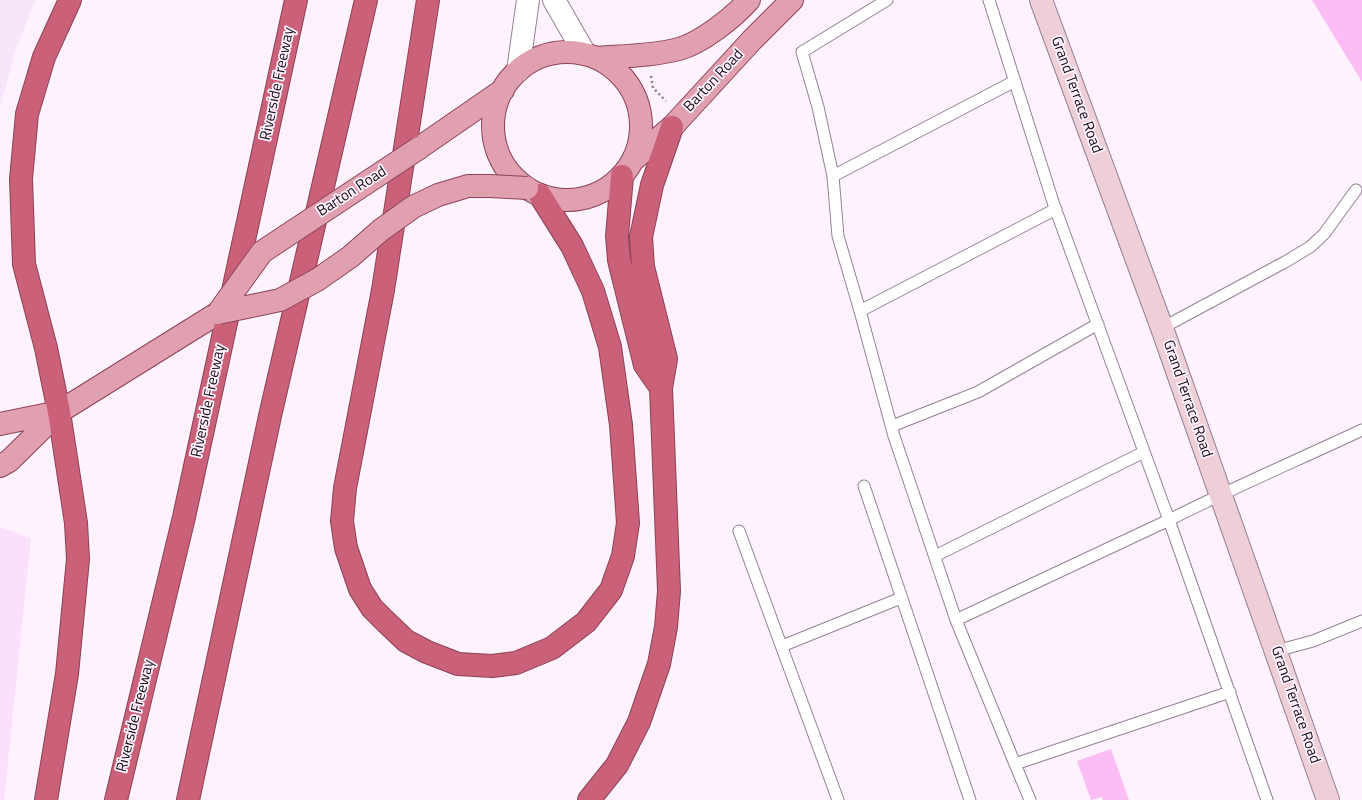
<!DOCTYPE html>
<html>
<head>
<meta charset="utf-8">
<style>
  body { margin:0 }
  canvas { display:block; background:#fff2ff }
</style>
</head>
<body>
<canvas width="1362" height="800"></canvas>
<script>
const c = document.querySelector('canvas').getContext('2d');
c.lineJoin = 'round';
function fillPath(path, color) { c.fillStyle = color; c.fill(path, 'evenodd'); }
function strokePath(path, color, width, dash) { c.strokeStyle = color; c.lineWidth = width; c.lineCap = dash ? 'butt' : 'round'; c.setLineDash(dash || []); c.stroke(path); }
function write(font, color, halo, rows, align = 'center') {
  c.font = font + ' "Titillium Web",sans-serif'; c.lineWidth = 3.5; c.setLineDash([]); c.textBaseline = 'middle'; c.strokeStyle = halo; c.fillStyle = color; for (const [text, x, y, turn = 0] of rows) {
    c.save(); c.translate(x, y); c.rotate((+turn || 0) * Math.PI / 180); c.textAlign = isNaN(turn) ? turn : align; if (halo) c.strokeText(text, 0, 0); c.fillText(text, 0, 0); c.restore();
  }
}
const commercial = new Path2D(`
  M 0,0 L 35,0 L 16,50 L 0,108 Z`);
const built = new Path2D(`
  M 0,527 L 31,538 L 4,800 L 0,800 Z`);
const building = new Path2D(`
  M 1312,0 L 1362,0 L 1362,82 Z
  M 1111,749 L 1129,800 L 1103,800 L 1102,797 L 1091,800 L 1077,761 Z`);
const path = new Path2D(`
  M 651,76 L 653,88 L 666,101`);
const lane = new Path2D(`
  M 887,0 L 802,52 L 818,107 L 833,176 L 1015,81
  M 989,0 L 1054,205 L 1169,520 L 956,620 L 1015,764
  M 833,176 L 838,236 L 860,311
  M 1162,328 L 1285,262 L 1310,247 L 1324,234 L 1356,190
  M 892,426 L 978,392 L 1098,324
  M 864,486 L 970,800
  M 739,531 L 838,800
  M 935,556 L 1144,452
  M 956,620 L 894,436 L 860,311 L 1056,209
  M 782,646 L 901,598
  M 1276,651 L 1313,641 L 1362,621
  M 1030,800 L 1015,764 L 1230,692
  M 1267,800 L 1169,520 C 1232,488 1298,460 1362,430`);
const street = new Path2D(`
  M 554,0 L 585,54
  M 518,71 L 528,0`);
const secondary = new Path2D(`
  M 1041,0 L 1162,328 L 1328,800`);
const primary = new Path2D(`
  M493 126a74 74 0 1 1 148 0a74 74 0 1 1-148 0Z
  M 596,58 C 623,56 652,56 679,49 C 701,43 733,18 749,0
  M 419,148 L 503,90
  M 633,160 L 672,127 L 752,40 L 792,0
  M 0,424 L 59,412
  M 0,466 L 9,461 L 59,412 L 218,313`);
const highway = new Path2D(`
  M 428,0 L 383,290 L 345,488 L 342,521 L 346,548 L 360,589 L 372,608 L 386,622 L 406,641 L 427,652 L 458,664 L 492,666 L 516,663 L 552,648 L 586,622 L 611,590 L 623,556 L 628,523 L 621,425 L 610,347 L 593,291 L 572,246 L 540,195
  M 622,176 L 617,236 L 619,260 L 645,365 L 661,388
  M 46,800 L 67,674 L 78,559 L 76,523 L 59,412 L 46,348 L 24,264 L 21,179 L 27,114 L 44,57 L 70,0
  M 116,800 L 184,517 L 296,0
  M 188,800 L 270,416 L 366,0
  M 589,800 L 617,765 L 639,722 L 659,664 L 666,627 L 669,591 L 661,388 L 666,359 L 643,267 L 641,237 L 652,185 L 672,127`);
const primaryBridge = new Path2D(`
  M 218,313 L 280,300 L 317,280 L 350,257 L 381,230 L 413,207 L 438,195 L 468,186 L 490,186 L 527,188
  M 218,313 L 262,252 L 419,148`);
const streetNames = [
  ["Barton Road",714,81,-47],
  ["Riverside Freeway",278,84,-78],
  ["Grand Terrace Road",1076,95,70],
  ["Barton Road",352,192,-33],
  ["Grand Terrace Road",1187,399,71],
  ["Riverside Freeway",209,401,-78],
  ["Grand Terrace Road",1295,705,71],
  ["Riverside Freeway",136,716,-76]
];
fillPath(commercial, '#f7e6f9');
fillPath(built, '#fbe0fb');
fillPath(building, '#fcbdf5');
strokePath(lane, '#948094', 13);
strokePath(street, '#948094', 24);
strokePath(secondary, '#948094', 24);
strokePath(primary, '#8b4356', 24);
strokePath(highway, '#8b4356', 24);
strokePath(path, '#857b85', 2.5, [2, 3]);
strokePath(lane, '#fff', 11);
strokePath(street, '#fff', 22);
strokePath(secondary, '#efcfd7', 22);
strokePath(primary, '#e0a0af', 22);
strokePath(highway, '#cb6079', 22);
strokePath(primaryBridge, '#8b4356', 24, []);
strokePath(primaryBridge, '#e0a0af', 22);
write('15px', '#140d14', '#fff2ff', streetNames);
</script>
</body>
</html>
